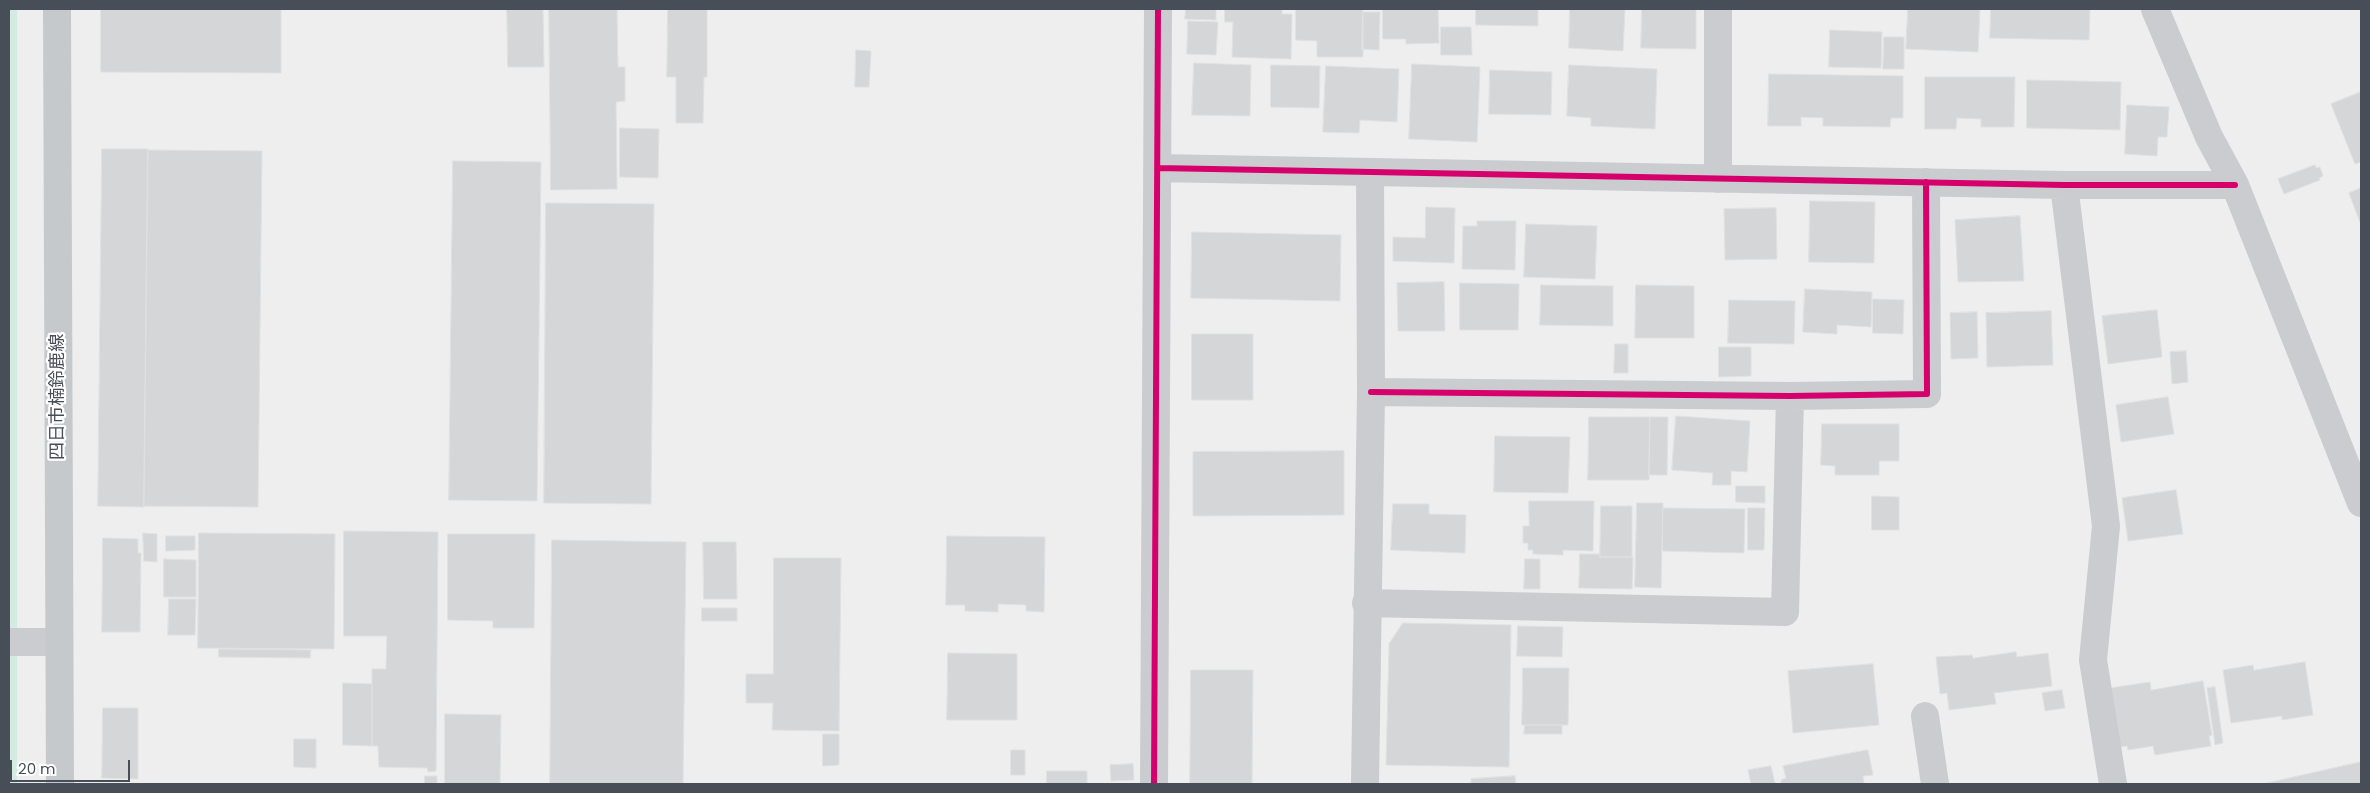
<!DOCTYPE html>
<html>
<head>
<meta charset="utf-8">
<style>
  body { margin:0 }
  #map { position:relative; width:2370px; height:793px; overflow:hidden; background:#eee; font-family:Poppins,sans-serif }
  canvas { display:block }
  .frame { position:absolute; inset:0; border:10px solid #474e58; pointer-events:none }
  .scale { position:absolute; left:10px; top:760px; width:120px; height:22px; box-sizing:border-box; border:2px solid #474e58; border-top:0; padding-left:6px; font-size:15px; line-height:18px; white-space:nowrap; color:#474e58; -webkit-text-stroke:4px #fff; paint-order:stroke }
</style>
</head>
<body>
<div id="map">
<canvas width="2370" height="793"></canvas>
<div class="frame"></div>
<div class="scale">20 m</div>
</div>
<script>
const c = document.querySelector('canvas').getContext('2d');
c.lineJoin = 'round';
function fillPath(path, color) { c.fillStyle = color; c.fill(path, 'evenodd'); }
function strokePath(path, color, width, dash) { c.strokeStyle = color; c.lineWidth = width; c.lineCap = dash ? 'butt' : 'round'; c.setLineDash(dash || []); c.stroke(path); }
function write(font, color, halo, rows, align = 'center') {
  c.font = font + ' Poppins,"Noto Sans JP",sans-serif'; c.lineWidth = 4.5; c.setLineDash([]); c.textBaseline = 'middle'; c.strokeStyle = halo; c.fillStyle = color; for (const [text, x, y, turn = 0] of rows) {
    c.save(); c.translate(x, y); c.rotate((+turn || 0) * Math.PI / 180); c.textAlign = isNaN(turn) ? turn : align; if (halo) c.strokeText(text, 0, 0); c.fillText(text, 0, 0); c.restore();
  }
}
const green = new Path2D(`
  M 9,9 L 17,9 L 17,784 L 9,784 Z`);
const building = new Path2D(`
  M 101,9 L 281,9 L 281,73 L 101,72 Z
  M 507,9 L 543,9 L 544,67 L 508,67 Z
  M 549,9 L 617,9 L 618,67 L 625,67 L 625,101 L 616,102 L 617,189 L 551,190 Z
  M 668,9 L 707,9 L 707,77 L 704,77 L 703,123 L 676,123 L 676,77 L 667,77 Z
  M 1186,9 L 1216,9 L 1216,20 L 1185,19 Z
  M 1225,9 L 1282,9 L 1282,14 L 1292,14 L 1291,59 L 1232,57 L 1233,22 L 1225,22 Z
  M 1296,9 L 1363,9 L 1363,57 L 1317,57 L 1317,41 L 1296,40 Z
  M 1383,9 L 1438,9 L 1439,43 L 1406,44 L 1406,39 L 1383,39 Z
  M 1476,9 L 1538,9 L 1538,26 L 1476,25 Z
  M 1570,9 L 1625,9 L 1623,51 L 1569,48 Z
  M 1642,9 L 1696,9 L 1696,49 L 1641,48 Z
  M 1908,9 L 1980,9 L 1978,52 L 1906,49 Z
  M 1991,9 L 2090,9 L 2089,40 L 1990,38 Z
  M 1363,12 L 1380,12 L 1379,50 L 1362,49 Z
  M 1188,21 L 1218,22 L 1216,55 L 1187,54 Z
  M 1441,27 L 1471,27 L 1472,55 L 1441,55 Z
  M 1830,30 L 1882,32 L 1881,68 L 1829,67 Z
  M 1884,37 L 1904,37 L 1904,69 L 1883,69 Z
  M 856,50 L 871,51 L 869,87 L 855,87 Z
  M 1194,63 L 1251,65 L 1250,116 L 1192,115 Z
  M 1412,64 L 1480,67 L 1477,142 L 1409,139 Z
  M 1271,65 L 1320,66 L 1319,108 L 1271,107 Z
  M 1569,65 L 1657,69 L 1655,129 L 1591,126 L 1591,118 L 1567,116 Z
  M 1326,66 L 1399,69 L 1397,122 L 1360,120 L 1359,133 L 1323,132 Z
  M 1490,70 L 1552,72 L 1551,115 L 1489,114 Z
  M 1769,74 L 1903,76 L 1903,118 L 1891,118 L 1890,127 L 1823,126 L 1823,118 L 1801,117 L 1801,126 L 1768,126 Z
  M 1925,77 L 2015,77 L 2014,127 L 1981,127 L 1981,119 L 1957,118 L 1956,129 L 1925,129 Z
  M 2027,80 L 2121,82 L 2120,130 L 2027,128 Z
  M 2361,92 L 2361,162 L 2355,164 L 2331,104 Z
  M 2127,105 L 2169,107 L 2167,137 L 2158,137 L 2157,156 L 2125,154 Z
  M 620,128 L 659,129 L 658,178 L 620,177 Z
  M 102,149 L 148,149 L 144,507 L 98,506 Z
  M 148,150 L 262,151 L 258,507 L 144,506 Z
  M 453,161 L 541,162 L 537,501 L 449,500 Z
  M 2315,165 L 2316,168 L 2320,167 L 2323,176 L 2319,178 L 2320,180 L 2284,194 L 2278,179 Z
  M 2361,188 L 2361,225 L 2349,193 Z
  M 1810,201 L 1875,202 L 1874,263 L 1809,262 Z
  M 546,203 L 654,204 L 651,504 L 544,503 Z
  M 1426,207 L 1455,208 L 1454,263 L 1393,261 L 1393,237 L 1425,238 Z
  M 1776,208 L 1777,259 L 1725,260 L 1724,209 Z
  M 2020,216 L 2024,281 L 1958,282 L 1955,220 Z
  M 1477,221 L 1516,221 L 1515,270 L 1462,269 L 1463,226 L 1477,226 Z
  M 1526,224 L 1597,226 L 1595,279 L 1524,277 Z
  M 1192,232 L 1341,235 L 1340,301 L 1191,298 Z
  M 1444,282 L 1445,331 L 1398,331 L 1397,283 Z
  M 1460,283 L 1519,284 L 1518,330 L 1460,330 Z
  M 1541,285 L 1613,286 L 1613,326 L 1540,325 Z
  M 1636,285 L 1694,286 L 1694,338 L 1635,338 Z
  M 1805,289 L 1872,292 L 1871,327 L 1837,325 L 1837,334 L 1803,332 Z
  M 1873,299 L 1904,300 L 1903,334 L 1873,333 Z
  M 1729,300 L 1795,301 L 1794,344 L 1728,343 Z
  M 2157,310 L 2162,357 L 2108,364 L 2102,316 Z
  M 2051,311 L 2053,365 L 1987,367 L 1986,313 Z
  M 1977,312 L 1978,358 L 1951,359 L 1950,313 Z
  M 1192,334 L 1253,334 L 1253,400 L 1192,400 Z
  M 1615,344 L 1628,344 L 1628,373 L 1614,373 Z
  M 1719,347 L 1751,347 L 1751,376 L 1719,377 Z
  M 2186,351 L 2188,382 L 2172,384 L 2170,352 Z
  M 2168,397 L 2174,434 L 2121,442 L 2116,405 Z
  M 1676,416 L 1750,421 L 1747,472 L 1731,471 L 1731,485 L 1712,485 L 1713,473 L 1672,470 Z
  M 1589,417 L 1650,417 L 1649,480 L 1588,480 Z
  M 1650,417 L 1668,417 L 1667,475 L 1649,475 Z
  M 1822,424 L 1899,424 L 1899,461 L 1879,461 L 1879,475 L 1835,475 L 1835,466 L 1821,465 Z
  M 1495,436 L 1570,437 L 1568,493 L 1494,492 Z
  M 1344,451 L 1344,515 L 1193,516 L 1193,452 Z
  M 1736,486 L 1765,486 L 1765,503 L 1736,502 Z
  M 2176,490 L 2183,534 L 2128,541 L 2122,498 Z
  M 1872,496 L 1899,497 L 1899,530 L 1872,530 Z
  M 1529,501 L 1594,501 L 1593,551 L 1563,550 L 1563,555 L 1533,554 L 1533,550 L 1528,550 L 1528,543 L 1523,543 L 1523,526 L 1529,526 Z
  M 1637,503 L 1663,503 L 1661,588 L 1635,587 Z
  M 1393,504 L 1429,504 L 1429,514 L 1466,515 L 1465,553 L 1391,550 Z
  M 1601,506 L 1632,506 L 1632,557 L 1600,557 Z
  M 1663,508 L 1745,509 L 1744,553 L 1663,551 Z
  M 1748,508 L 1765,508 L 1764,550 L 1748,550 Z
  M 344,531 L 438,532 L 436,771 L 428,772 L 427,768 L 379,767 L 378,746 L 372,746 L 372,669 L 386,669 L 387,636 L 344,636 Z
  M 143,533 L 157,534 L 157,562 L 144,561 Z
  M 199,533 L 335,534 L 334,649 L 198,648 Z
  M 448,534 L 535,534 L 534,628 L 493,628 L 493,621 L 448,620 Z
  M 166,536 L 195,536 L 195,550 L 166,551 Z
  M 947,536 L 1045,537 L 1044,612 L 1026,611 L 1026,605 L 998,604 L 998,612 L 965,611 L 965,605 L 946,605 Z
  M 103,538 L 138,539 L 138,553 L 141,553 L 140,632 L 102,632 Z
  M 552,540 L 686,542 L 683,784 L 550,784 Z
  M 703,542 L 736,542 L 737,599 L 704,599 Z
  M 1580,554 L 1600,554 L 1600,557 L 1633,557 L 1632,589 L 1579,588 Z
  M 774,558 L 841,558 L 839,731 L 772,730 L 773,703 L 746,703 L 746,674 L 773,674 Z
  M 164,559 L 196,560 L 196,597 L 164,597 Z
  M 1525,559 L 1540,559 L 1540,589 L 1524,589 Z
  M 169,599 L 196,599 L 195,635 L 168,635 Z
  M 702,608 L 737,608 L 737,621 L 702,621 Z
  M 1403,623 L 1511,625 L 1509,767 L 1386,765 L 1389,644 Z
  M 1518,626 L 1563,627 L 1562,657 L 1517,656 Z
  M 219,649 L 311,650 L 310,658 L 219,657 Z
  M 2016,652 L 2017,657 L 2048,653 L 2052,686 L 1994,693 L 1996,704 L 1949,710 L 1947,693 L 1940,694 L 1936,657 L 1972,655 L 1973,658 Z
  M 948,653 L 1017,654 L 1017,720 L 947,720 Z
  M 2305,662 L 2313,715 L 2282,720 L 2282,716 L 2231,723 L 2223,670 L 2253,665 L 2254,670 Z
  M 1873,664 L 1879,725 L 1793,733 L 1788,671 Z
  M 1523,668 L 1569,668 L 1568,725 L 1522,725 Z
  M 1191,670 L 1253,670 L 1252,784 L 1190,784 Z
  M 2203,681 L 2212,735 L 2209,736 L 2211,746 L 2155,755 L 2153,746 L 2128,750 L 2127,746 L 2119,747 L 2110,688 L 2150,682 L 2151,690 Z
  M 343,683 L 372,684 L 372,746 L 343,745 Z
  M 2215,687 L 2223,743 L 2215,745 L 2207,688 Z
  M 2062,690 L 2065,708 L 2045,711 L 2042,693 Z
  M 103,708 L 138,708 L 138,779 L 102,778 Z
  M 445,714 L 501,715 L 500,784 L 445,784 Z
  M 1525,725 L 1562,725 L 1562,734 L 1524,734 Z
  M 823,734 L 839,734 L 839,765 L 823,766 Z
  M 294,739 L 316,739 L 316,768 L 294,767 Z
  M 1011,750 L 1025,750 L 1025,775 L 1011,775 Z
  M 1868,750 L 1873,775 L 1863,776 L 1864,784 L 1781,784 L 1781,780 L 1786,778 L 1783,766 Z
  M 2361,762 L 2361,784 L 2263,784 Z
  M 1133,764 L 1134,780 L 1111,781 L 1110,765 Z
  M 1771,766 L 1775,784 L 1751,784 L 1748,770 Z
  M 1047,771 L 1087,771 L 1087,784 L 1047,784 Z
  M 425,776 L 437,776 L 437,784 L 425,784 Z
  M 1515,776 L 1516,784 L 1463,784 L 1471,783 L 1471,779 Z`);
const minor = new Path2D(`
  M 2155,9 L 2209,137 L 2235,185 L 2361,503
  M 1158,168 L 2064,185 L 2235,185
  M 1718,179 L 1718,9
  M 2064,185 L 2106,526 L 2093,660 L 2113,784
  M 1371,392 L 1790,396 L 1927,394 L 1926,182
  M 1366,603 L 1785,612 L 1790,396
  M 9,642 L 58,642
  M 1925,716 L 1935,784
  M 1154,784 L 1158,9
  M 1365,784 L 1371,392 L 1370,173`);
const major = new Path2D(`
  M 57,9 L 60,784`);
const cycleway = new Path2D(`
  M 1158,168 L 2064,185 L 2235,185
  M 1371,392 L 1790,396 L 1927,394 L 1926,182
  M 1154,784 L 1158,9`);
const streetNames = [
  ["四日市楠鈴鹿線",58,397,-90]
];
fillPath(green, '#d4ece0');
fillPath(building, '#d5d6d8');
strokePath(building, '#dfe0e1', 1);
strokePath(minor, '#cacccf', 28);
strokePath(major, '#c6c9cc', 28);
strokePath(cycleway, '#d6006c', 6);
write('18px', '#474e58', '#fff', streetNames);
</script>
</body>
</html>
